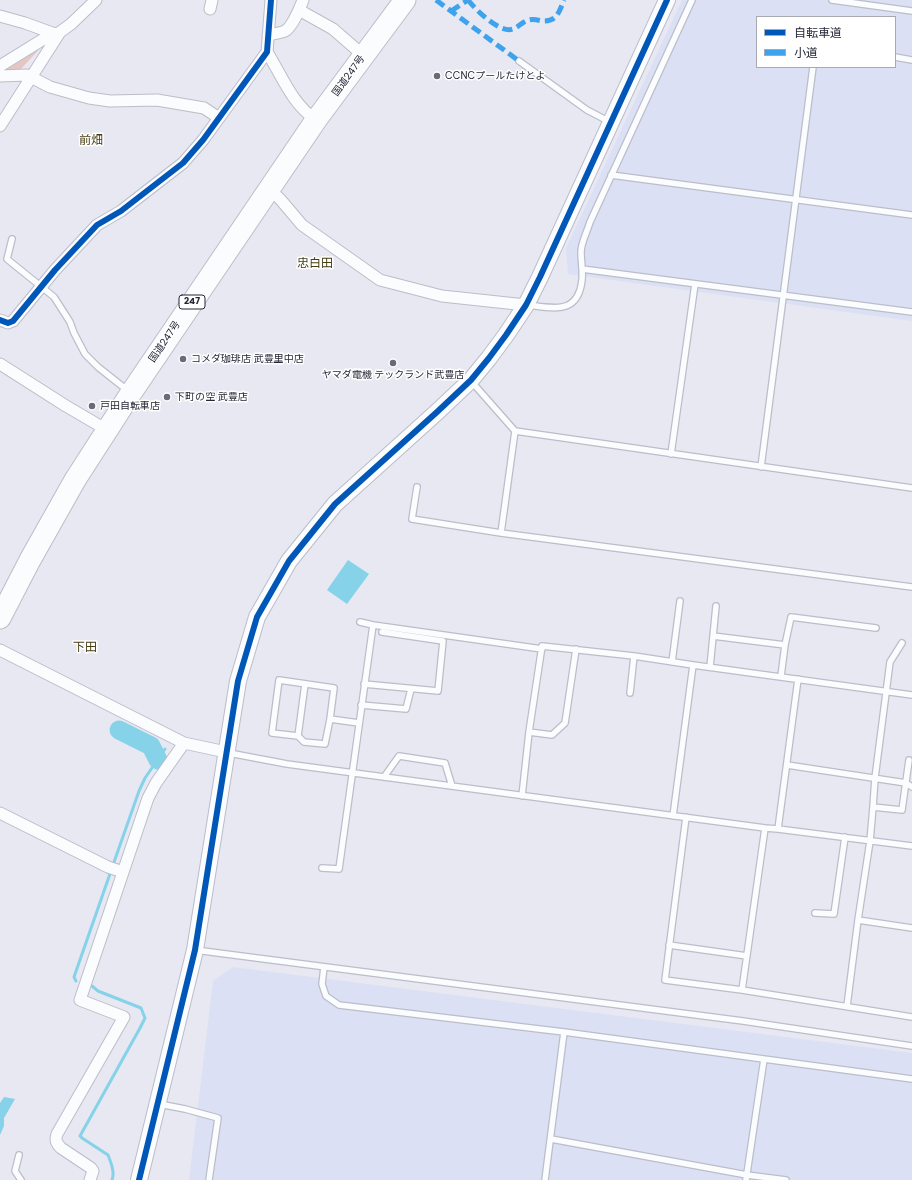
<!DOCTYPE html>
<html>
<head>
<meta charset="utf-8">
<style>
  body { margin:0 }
  #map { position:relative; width:912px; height:1180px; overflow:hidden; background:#e7e8f2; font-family:Poppins,"Noto Sans JP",sans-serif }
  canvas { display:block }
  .legend { position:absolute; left:756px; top:16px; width:140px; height:52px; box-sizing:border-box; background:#fff; border:1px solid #a7a9af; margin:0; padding:5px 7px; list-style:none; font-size:12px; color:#242737 }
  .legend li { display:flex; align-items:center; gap:8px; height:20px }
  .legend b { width:20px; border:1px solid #a7a9af }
</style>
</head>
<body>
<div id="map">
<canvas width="912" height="1180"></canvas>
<ul class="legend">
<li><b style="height:5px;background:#0057b8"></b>自転車道</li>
<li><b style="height:5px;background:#3ea2ec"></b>小道</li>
</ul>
</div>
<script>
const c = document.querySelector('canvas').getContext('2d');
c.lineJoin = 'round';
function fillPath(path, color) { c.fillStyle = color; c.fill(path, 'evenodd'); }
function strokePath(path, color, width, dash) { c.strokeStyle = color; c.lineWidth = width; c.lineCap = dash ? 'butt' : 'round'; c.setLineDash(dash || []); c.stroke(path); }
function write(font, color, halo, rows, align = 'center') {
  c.font = font + ' Poppins,"Noto Sans JP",sans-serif'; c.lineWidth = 3; c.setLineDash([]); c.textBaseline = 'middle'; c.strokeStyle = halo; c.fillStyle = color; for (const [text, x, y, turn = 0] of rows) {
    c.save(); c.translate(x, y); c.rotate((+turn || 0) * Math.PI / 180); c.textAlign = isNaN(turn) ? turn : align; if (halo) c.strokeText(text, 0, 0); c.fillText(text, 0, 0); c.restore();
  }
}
const built = new Path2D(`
  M 682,0 L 912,0 L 912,321 L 568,274 L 566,248 ZM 757,17 L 895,17 L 895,67 L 757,67 Z
  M 233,967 L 912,1053 L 912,1180 L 189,1180 L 213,981 Z`);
const green = new Path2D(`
  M 45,43 L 19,71 L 4,72 L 2,68 Z`);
const water = new Path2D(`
  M 348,560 L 369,574 L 347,604 L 327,590 Z
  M 4,1097 L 15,1099 L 4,1118 L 4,1126 L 0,1135 L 0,1103 Z`);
const stream = new Path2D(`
  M 113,865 L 139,791 L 145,778 L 165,749
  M 76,981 L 74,977 L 111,871
  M 92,986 L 98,991 L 141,1008 L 145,1018 L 140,1028 L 80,1136 L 82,1138 L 108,1155 C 111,1163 115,1172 112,1180`);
const river = new Path2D(`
  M 119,730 L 151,746 L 158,760`);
const lane = new Path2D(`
  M 832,0 L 912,11
  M 895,57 L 912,60
  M 519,61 L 587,110 L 610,122
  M 611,175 L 912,215
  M 12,239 L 7,259 L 54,297 L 70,322 L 74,333 L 85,354 L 98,367 L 127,390
  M 582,269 L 912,312
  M 528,305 C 554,308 578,315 582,280 C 583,271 581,261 581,252 C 581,243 587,232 590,222 L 692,0
  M 471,381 L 515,431 L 912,488
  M 671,454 L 695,284
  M 761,467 L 813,67
  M 417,487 L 412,519 L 501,533 L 912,587
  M 501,533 L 515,431
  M 360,622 L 373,625
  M 713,636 L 785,645
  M 672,662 L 680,601
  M 710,667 L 716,606
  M 781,676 L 785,645 L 791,617 L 876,628
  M 364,684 L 438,691 L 443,641 L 382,632
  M 630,693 L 634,656
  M 361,705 L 406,709 L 411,689
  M 330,719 L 334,688 L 279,680 L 272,733 L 298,736 L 304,742 L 325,744 L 330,719 L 359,723
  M 529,732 L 552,735 L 565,723 L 576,649
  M 298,736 L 305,684
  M 229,753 L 287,764 L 765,828 L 778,829 L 912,846
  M 787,765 L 906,783 L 912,787
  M 384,777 L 399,756 L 445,763 L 452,786
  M 522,796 L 529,732 L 542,646 L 634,656 L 693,665 L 912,695
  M 873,807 L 902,810 L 909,760
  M 673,816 L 693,665
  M 686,817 L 665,980 L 742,990 L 912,1017
  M 778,829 L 798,679
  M 322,868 L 339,869 L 373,625 L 542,649
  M 815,913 L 834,914 L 845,837
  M 858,920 L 912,928
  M 669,945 L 747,956
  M 195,950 L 743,1021 L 912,1046
  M 324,967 L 322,984 L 326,996 L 339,1005 L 564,1032 L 545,1180
  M 742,990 L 765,828
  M 847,1006 L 858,920 L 870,841 L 873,807 L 875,778 L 890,662 L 902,643
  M 564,1032 L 912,1079
  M 159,1104 L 185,1109 L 218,1118 L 209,1180
  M 551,1139 L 747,1175 L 786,1180
  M 19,1155 L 15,1171 L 21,1180
  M 746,1180 L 764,1059`);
const street = new Path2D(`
  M 210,9 L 212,0
  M 299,10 L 333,29 L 364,56
  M 0,16 L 25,23 L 55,34
  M 268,35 C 273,34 280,33 285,31 C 292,27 300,8 303,0
  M 267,52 C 282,76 292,104 316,120
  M 0,66 L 42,40 L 60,32 L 71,24 L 96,0
  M 0,76 L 27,75 L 50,87 L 89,98 L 110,101 L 157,100 L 204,108 L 219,118
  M 0,126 L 60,32
  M 269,189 L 280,199 L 302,225 L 380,280 L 442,296 L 526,305
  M 0,320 L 8,323 L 13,321 L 55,270 L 97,225 L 121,211 L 183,163 L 203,140 L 267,52 L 271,0
  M 0,364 L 66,406 L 107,430
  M 0,650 L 184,743 L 226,752
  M 0,813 L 108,867 L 123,872
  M 90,1180 L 93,1171 L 91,1168 L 61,1148 C 56,1143 55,1140 57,1134 L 124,1017 L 80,1000 L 148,798 L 156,783 L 184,743`);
const secondary = new Path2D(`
  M 139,1180 L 195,950 L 238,681 L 257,617 L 289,561 L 335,504 L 437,412 L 471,380 L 489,358 L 506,335 L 526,305 L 540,277 L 667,0`);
const highway = new Path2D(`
  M 0,618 L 30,560 L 75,480 L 131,393 L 316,120 L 405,0`);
const quiet = new Path2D(`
  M 436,0 L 519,61
  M 468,0 C 476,10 500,34 513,29 C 519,27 523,21 529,20 C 533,19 538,20 542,21 C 557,22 559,12 564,0
  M 451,11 L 468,0`);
const cycleway = new Path2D(`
  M 0,320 L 8,323 L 13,321 L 55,270 L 97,225 L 121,211 L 183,163 L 203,140 L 267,52 L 271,0
  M 139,1180 L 195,950 L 238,681 L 257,617 L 289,561 L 335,504 L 437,412 L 471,380 L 489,358 L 506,335 L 526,305 L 540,277 L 667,0`);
const markers = [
  [437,76,4,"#686b78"],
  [183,359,4,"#686b78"],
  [393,363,4,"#686b78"],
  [167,397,4,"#686b78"],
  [92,406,4,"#686b78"]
];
const shields = [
  [192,302,26]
];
const shieldNames = [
  ["247",192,302]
];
const streetNames = [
  ["国道247号",349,76,-54],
  ["国道247号",165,342,-56]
];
const poiNames = [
  ["CCNCプールたけとよ",445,76],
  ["コメダ珈琲店 武豊里中店",191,359],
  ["ヤマダ電機 テックランド武豊店",393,375,"center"],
  ["下町の空 武豊店",175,397],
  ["戸田自転車店",100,406]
];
const quarterNames = [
  ["前畑",91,141],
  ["忠白田",315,264],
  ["下田",85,648]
];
fillPath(built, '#dce0f5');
fillPath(green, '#e5c6c2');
fillPath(water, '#85d2e9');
strokePath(stream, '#85d2e9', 3);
strokePath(river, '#85d2e9', 19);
strokePath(lane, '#bbbdc9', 8);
strokePath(street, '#bbbdc9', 13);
strokePath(secondary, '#bbbdc9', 18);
strokePath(highway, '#bbbdc9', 23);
strokePath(lane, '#fbfcfd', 5.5);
strokePath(street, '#fbfcfd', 11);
strokePath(secondary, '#fbfcfd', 16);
strokePath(highway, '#fbfcfd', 21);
strokePath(quiet, '#3ea2ec', 5, [10, 5]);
strokePath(cycleway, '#0057b8', 6);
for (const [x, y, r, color] of markers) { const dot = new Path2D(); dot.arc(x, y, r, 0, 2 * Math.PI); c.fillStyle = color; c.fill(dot); strokePath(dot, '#fff', 1.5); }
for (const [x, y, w] of shields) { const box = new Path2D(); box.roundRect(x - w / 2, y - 7, w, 14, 3); c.fillStyle = '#fff'; c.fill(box); strokePath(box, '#242737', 1); }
write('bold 9px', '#242737', null, shieldNames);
write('10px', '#242737', '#fff', streetNames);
write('10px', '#242737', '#fff', poiNames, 'left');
write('12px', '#463d13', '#fff', quarterNames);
</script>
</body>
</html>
